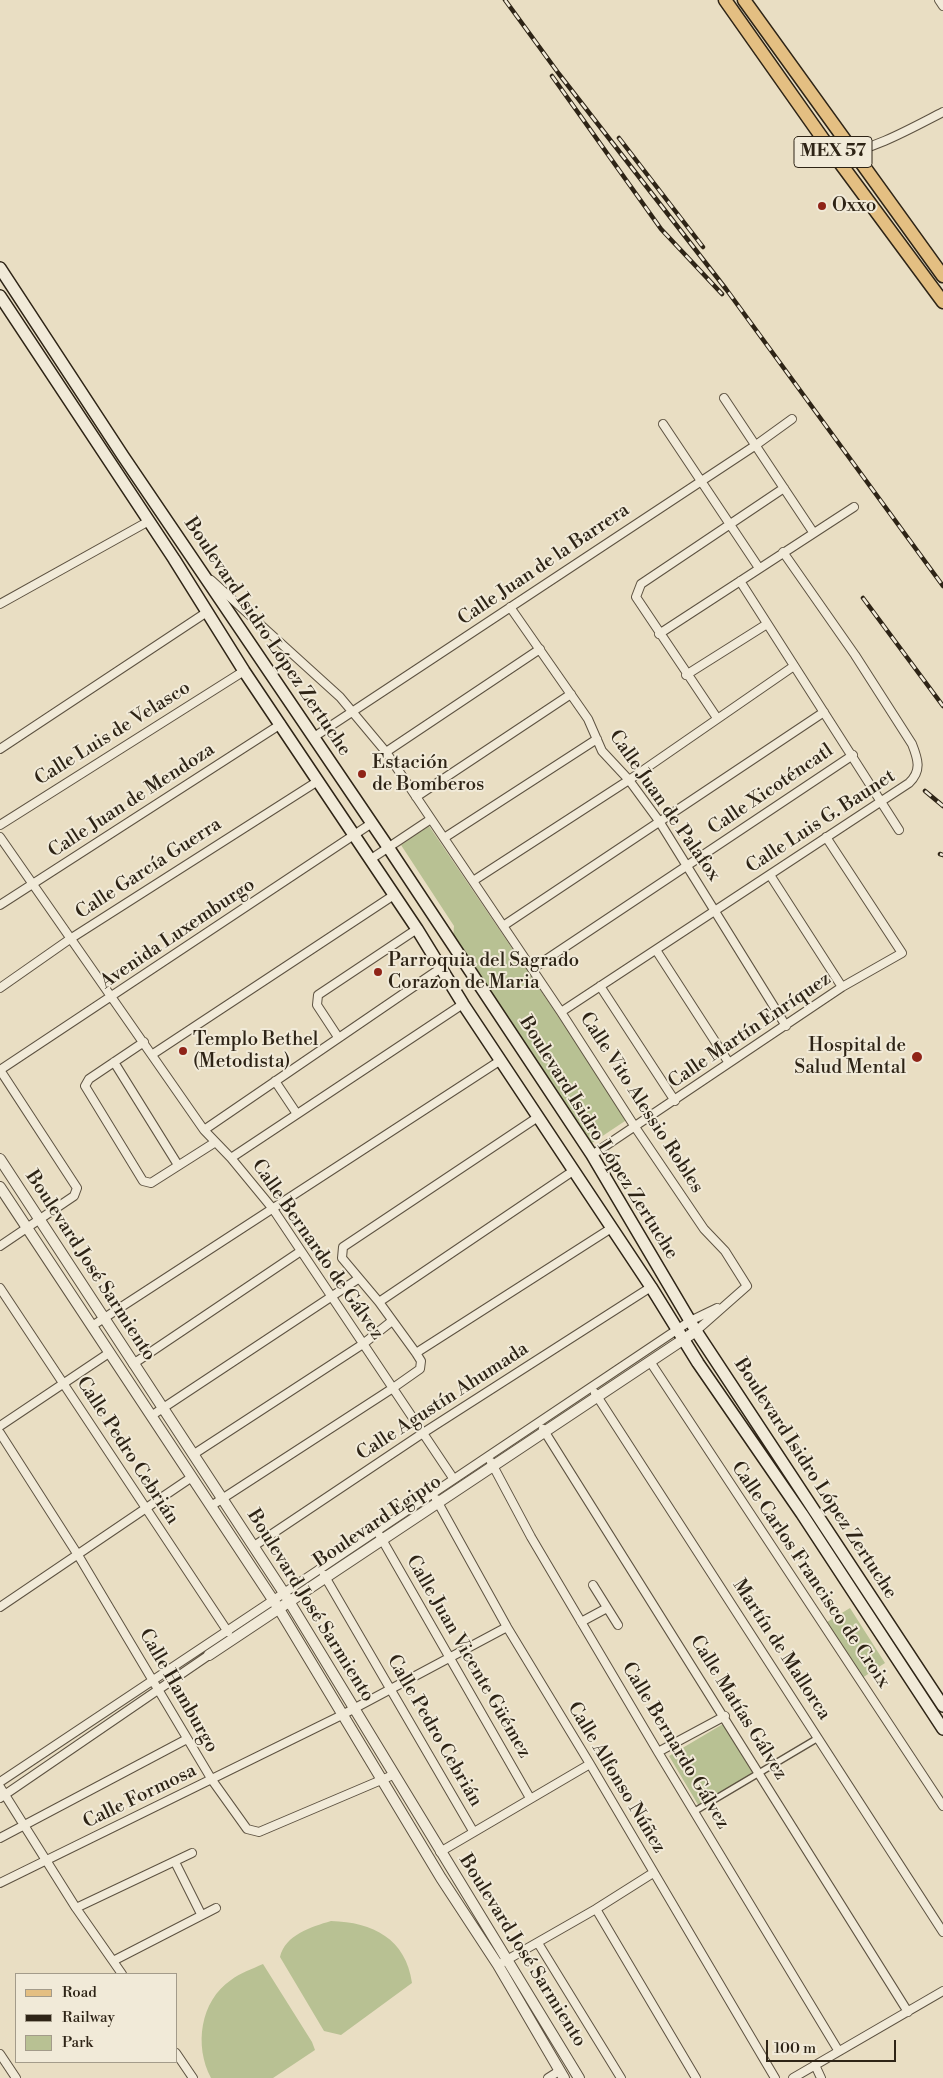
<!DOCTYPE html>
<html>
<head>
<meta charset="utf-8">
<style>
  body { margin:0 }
  #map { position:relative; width:943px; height:2078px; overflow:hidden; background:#e9dec3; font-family:"Libre Bodoni",serif }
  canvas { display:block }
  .legend { position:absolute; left:15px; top:1973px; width:162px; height:90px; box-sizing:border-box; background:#f1ead8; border:1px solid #a39b8a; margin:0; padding:6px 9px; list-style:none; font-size:15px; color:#2e2416 }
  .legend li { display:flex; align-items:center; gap:10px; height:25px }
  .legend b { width:25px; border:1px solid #a39b8a }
  .scale { position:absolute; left:766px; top:2040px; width:130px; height:22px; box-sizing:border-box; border:2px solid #2e2416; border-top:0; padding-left:6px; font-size:15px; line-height:18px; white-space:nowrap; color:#2e2416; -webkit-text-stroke:4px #f1ead8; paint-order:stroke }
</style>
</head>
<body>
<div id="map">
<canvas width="943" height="2078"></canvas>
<ul class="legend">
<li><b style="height:6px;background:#e4bf82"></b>Road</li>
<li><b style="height:6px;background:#2e2416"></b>Railway</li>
<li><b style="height:14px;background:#b8c193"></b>Park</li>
</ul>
<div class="scale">100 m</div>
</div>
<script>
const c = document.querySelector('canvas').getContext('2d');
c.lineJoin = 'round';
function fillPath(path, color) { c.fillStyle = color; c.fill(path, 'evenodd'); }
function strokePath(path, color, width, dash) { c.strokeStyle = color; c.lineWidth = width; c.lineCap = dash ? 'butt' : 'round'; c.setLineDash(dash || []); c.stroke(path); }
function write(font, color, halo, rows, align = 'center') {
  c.font = font + ' "Libre Bodoni",serif'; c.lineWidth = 4; c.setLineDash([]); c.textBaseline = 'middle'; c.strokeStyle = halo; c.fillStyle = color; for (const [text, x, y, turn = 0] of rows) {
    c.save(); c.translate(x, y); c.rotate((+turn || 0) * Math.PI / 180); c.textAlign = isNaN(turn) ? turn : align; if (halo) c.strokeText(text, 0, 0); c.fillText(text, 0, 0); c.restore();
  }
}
const green = new Path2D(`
  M 429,826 L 628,1119 L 592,1143 L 453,939 L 454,926 L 401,845 Z
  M 850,1608 L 885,1663 L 862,1678 L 827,1622 Z
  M 723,1724 L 755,1775 L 700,1808 L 669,1756 Z
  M 331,1921 C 373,1922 406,1939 412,1983 L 341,2035 L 324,2031 L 280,1957 C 285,1935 311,1927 331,1921 Z
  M 263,1964 L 312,2042 L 315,2050 L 273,2078 L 211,2078 C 194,2046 200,2001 231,1980 C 240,1973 252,1969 263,1964 Z`);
const pedestrian = new Path2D(`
  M 695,1811 L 818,1738`);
const minor = new Path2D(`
  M 939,0 L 943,6
  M 835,156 C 875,149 908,130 943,112
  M 724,398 L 813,532
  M 663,424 L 759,568
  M 211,580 L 340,697 L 386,752 L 561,1012 L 635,1127 L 704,1229 L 725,1251 L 747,1286 L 696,1331
  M 740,581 L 899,830
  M 0,604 L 149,521
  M 510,607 L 588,719 L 602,751 L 629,780 L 659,821 L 786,1026
  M 659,634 L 854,507
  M 686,675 L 767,624
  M 717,718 L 636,597 L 641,584 L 784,488
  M 314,737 L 756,445 L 792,419
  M 0,749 L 207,612
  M 386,752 L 540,649
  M 416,797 L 571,694
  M 0,825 L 244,671
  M 0,837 L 204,1130 L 231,1158 L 273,1209 L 453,1478
  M 444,838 L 597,739
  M 371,859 L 431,819
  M 770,875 L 842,987
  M 473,881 L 629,780 L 794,666
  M 0,905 L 281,724
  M 503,926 L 824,712
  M 656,950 L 729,1063
  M 532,969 L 853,755
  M 600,986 L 675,1101
  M 0,988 L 70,939 L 318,781
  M 561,1012 L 909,783 C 922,771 918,759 912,744 L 855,655 L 783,552
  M 338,1037 L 317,1005 L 318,995 L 417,929
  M 144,1042 L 89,1079 L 85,1086 L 143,1181 L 151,1183 L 214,1143
  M 153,1054 L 394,895
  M 114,1062 L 178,1165
  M 0,1070 L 372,823
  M 0,1070 L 77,1188 L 74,1196 L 0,1246
  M 275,1081 L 297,1114
  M 204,1130 L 441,968
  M 592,1155 L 842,987 L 902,953 L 826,837
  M 231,1158 L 463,1004
  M 0,1288 L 228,1632
  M 379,1302 L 573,1171
  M 92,1326 L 501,1060
  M 416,1353 L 610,1229
  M 651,1363 L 943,1806
  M 133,1364 L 301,1251
  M 595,1393 L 943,1932
  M 151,1416 L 358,1279
  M 0,1426 L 109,1353
  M 543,1429 L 908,2012
  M 0,1433 L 78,1555 L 212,1780 L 247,1829 L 259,1832 L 393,1775
  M 194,1454 L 363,1344 L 392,1321
  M 491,1462 L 531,1537 L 658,1752 L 838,2050
  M 436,1499 L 507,1627 L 590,1764 L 775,2078
  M 211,1506 L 393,1388 L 420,1369 L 421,1361 L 416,1353 L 379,1302 L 342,1258 L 343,1247 L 538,1117
  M 380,1536 L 530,1798
  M 254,1546 L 423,1433 L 651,1287
  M 324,1575 L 473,1831
  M 593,1585 L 618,1625
  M 0,1607 L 192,1477
  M 581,1622 L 607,1608
  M 658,1752 L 725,1716
  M 0,1782 C 231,1630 460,1474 690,1321 L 717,1308
  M 0,1787 L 76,1908 L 122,1974
  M 0,1798 L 209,1655
  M 0,1838 L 187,1739
  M 440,1852 L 590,1764
  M 175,1862 L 201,1914
  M 0,1883 L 342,1715 L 507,1627
  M 76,1908 L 192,1853
  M 596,1909 L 696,2078
  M 538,1943 L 621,2078
  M 113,1961 L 216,1908
  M 498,1965 L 596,1909 L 653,1873
  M 176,2053 L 193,2078
  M 0,2054 L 16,2078
  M 815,2065 L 821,2078
  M 548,2078 L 559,2071
  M 793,2078 L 943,1991`);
const tertiary = new Path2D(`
  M 0,1159 L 284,1593 L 579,2078
  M 0,1187 L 279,1609 L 441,1878 L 498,1965 L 564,2078
  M 209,1655 L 696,1331`);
const secondary = new Path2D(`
  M 0,268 L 123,456 L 388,847 L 592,1155 L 696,1331 L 943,1706
  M 0,296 L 174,559 L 244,671 L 417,929 L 463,1004 L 651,1287 L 698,1363 L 802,1514 L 943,1729`);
const primary = new Path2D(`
  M 725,0 L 835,156 L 943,302
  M 744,0 L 943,276`);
const rail = new Path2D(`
  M 505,0 L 559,74 L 726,289 L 943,586
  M 552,76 L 661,229 L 722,294
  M 619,138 L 703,247
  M 863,598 L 943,706
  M 925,791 L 943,806
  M 940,854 L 943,855`);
const markers = [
  [822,206,5,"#8f2418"],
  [362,774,5,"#8f2418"],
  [378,972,5,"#8f2418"],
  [183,1051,5,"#8f2418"],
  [917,1057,6,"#8f2418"]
];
const shields = [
  [833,152,78]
];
const shieldNames = [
  ["MEX 57",833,152]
];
const poiNames = [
  ["Oxxo",832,206],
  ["Estación",372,763],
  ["de Bomberos",372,785],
  ["Parroquia del Sagrado",388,961],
  ["Corazon de Maria",388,983],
  ["Templo Bethel",193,1040],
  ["(Metodista)",193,1062],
  ["Hospital de",906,1046,"right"],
  ["Salud Mental",906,1068,"right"]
];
const streetNames = [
  ["Calle Juan de la Barrera",544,565,-34],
  ["Boulevard Isidro López Zertuche",267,637,56],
  ["Calle Luis de Velasco",113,734,-32],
  ["Calle Xicoténcatl",771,790,-34],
  ["Calle Juan de Mendoza",132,801,-33],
  ["Calle Juan de Palafox",664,806,55],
  ["Calle Luis G. Baunet",821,822,-33],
  ["Calle García Guerra",149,869,-33],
  ["Avenida Luxemburgo",178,934,-34],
  ["Calle Martín Enríquez",750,1031,-34],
  ["Calle Vito Alessio Robles",641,1103,57],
  ["Boulevard Isidro López Zertuche",598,1138,58],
  ["Calle Bernardo de Gálvez",317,1250,55],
  ["Boulevard José Sarmiento",90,1266,57],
  ["Calle Agustín Ahumada",443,1402,-33],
  ["Calle Pedro Cebrián",127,1451,57],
  ["Boulevard Isidro López Zertuche",815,1479,57],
  ["Boulevard Egipto",378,1522,-34],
  ["Calle Carlos Francisco de Croix",810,1575,56],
  ["Boulevard José Sarmiento",310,1606,58],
  ["Martín de Mallorca",781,1650,57],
  ["Calle Juan Vicente Güémez",468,1657,60],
  ["Calle Hamburgo",178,1691,60],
  ["Calle Matías Gálvez",738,1708,58],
  ["Calle Pedro Cebrián",434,1731,60],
  ["Calle Bernardo Gálvez",675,1746,59],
  ["Calle Alfonso Núñez",616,1778,59],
  ["Calle Formosa",140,1797,-26],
  ["Boulevard José Sarmiento",522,1951,58]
];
fillPath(green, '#b8c193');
strokePath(pedestrian, '#5d5241', 8);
strokePath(minor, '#5d5241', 10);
strokePath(tertiary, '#5d5241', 12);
strokePath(secondary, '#2e2416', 14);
strokePath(primary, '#2e2416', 15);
strokePath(pedestrian, '#f1ead8', 5.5);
strokePath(minor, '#f1ead8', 8);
strokePath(tertiary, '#f1ead8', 10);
strokePath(secondary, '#f1ead8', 11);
strokePath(primary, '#e4bf82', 12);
strokePath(rail, '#2e2416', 4.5);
strokePath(rail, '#f1ead8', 2.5, [8]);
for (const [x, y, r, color] of markers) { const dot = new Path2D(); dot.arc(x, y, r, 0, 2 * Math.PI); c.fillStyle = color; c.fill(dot); strokePath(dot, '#f1ead8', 2); }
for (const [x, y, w] of shields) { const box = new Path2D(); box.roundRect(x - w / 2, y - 15.5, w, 31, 4); c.fillStyle = '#f1ead8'; c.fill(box); strokePath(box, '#2e2416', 1); }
write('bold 18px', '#2e2416', null, shieldNames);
write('19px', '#2e2416', '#f1ead8', poiNames, 'left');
write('19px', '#2e2416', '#f1ead8', streetNames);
</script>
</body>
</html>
